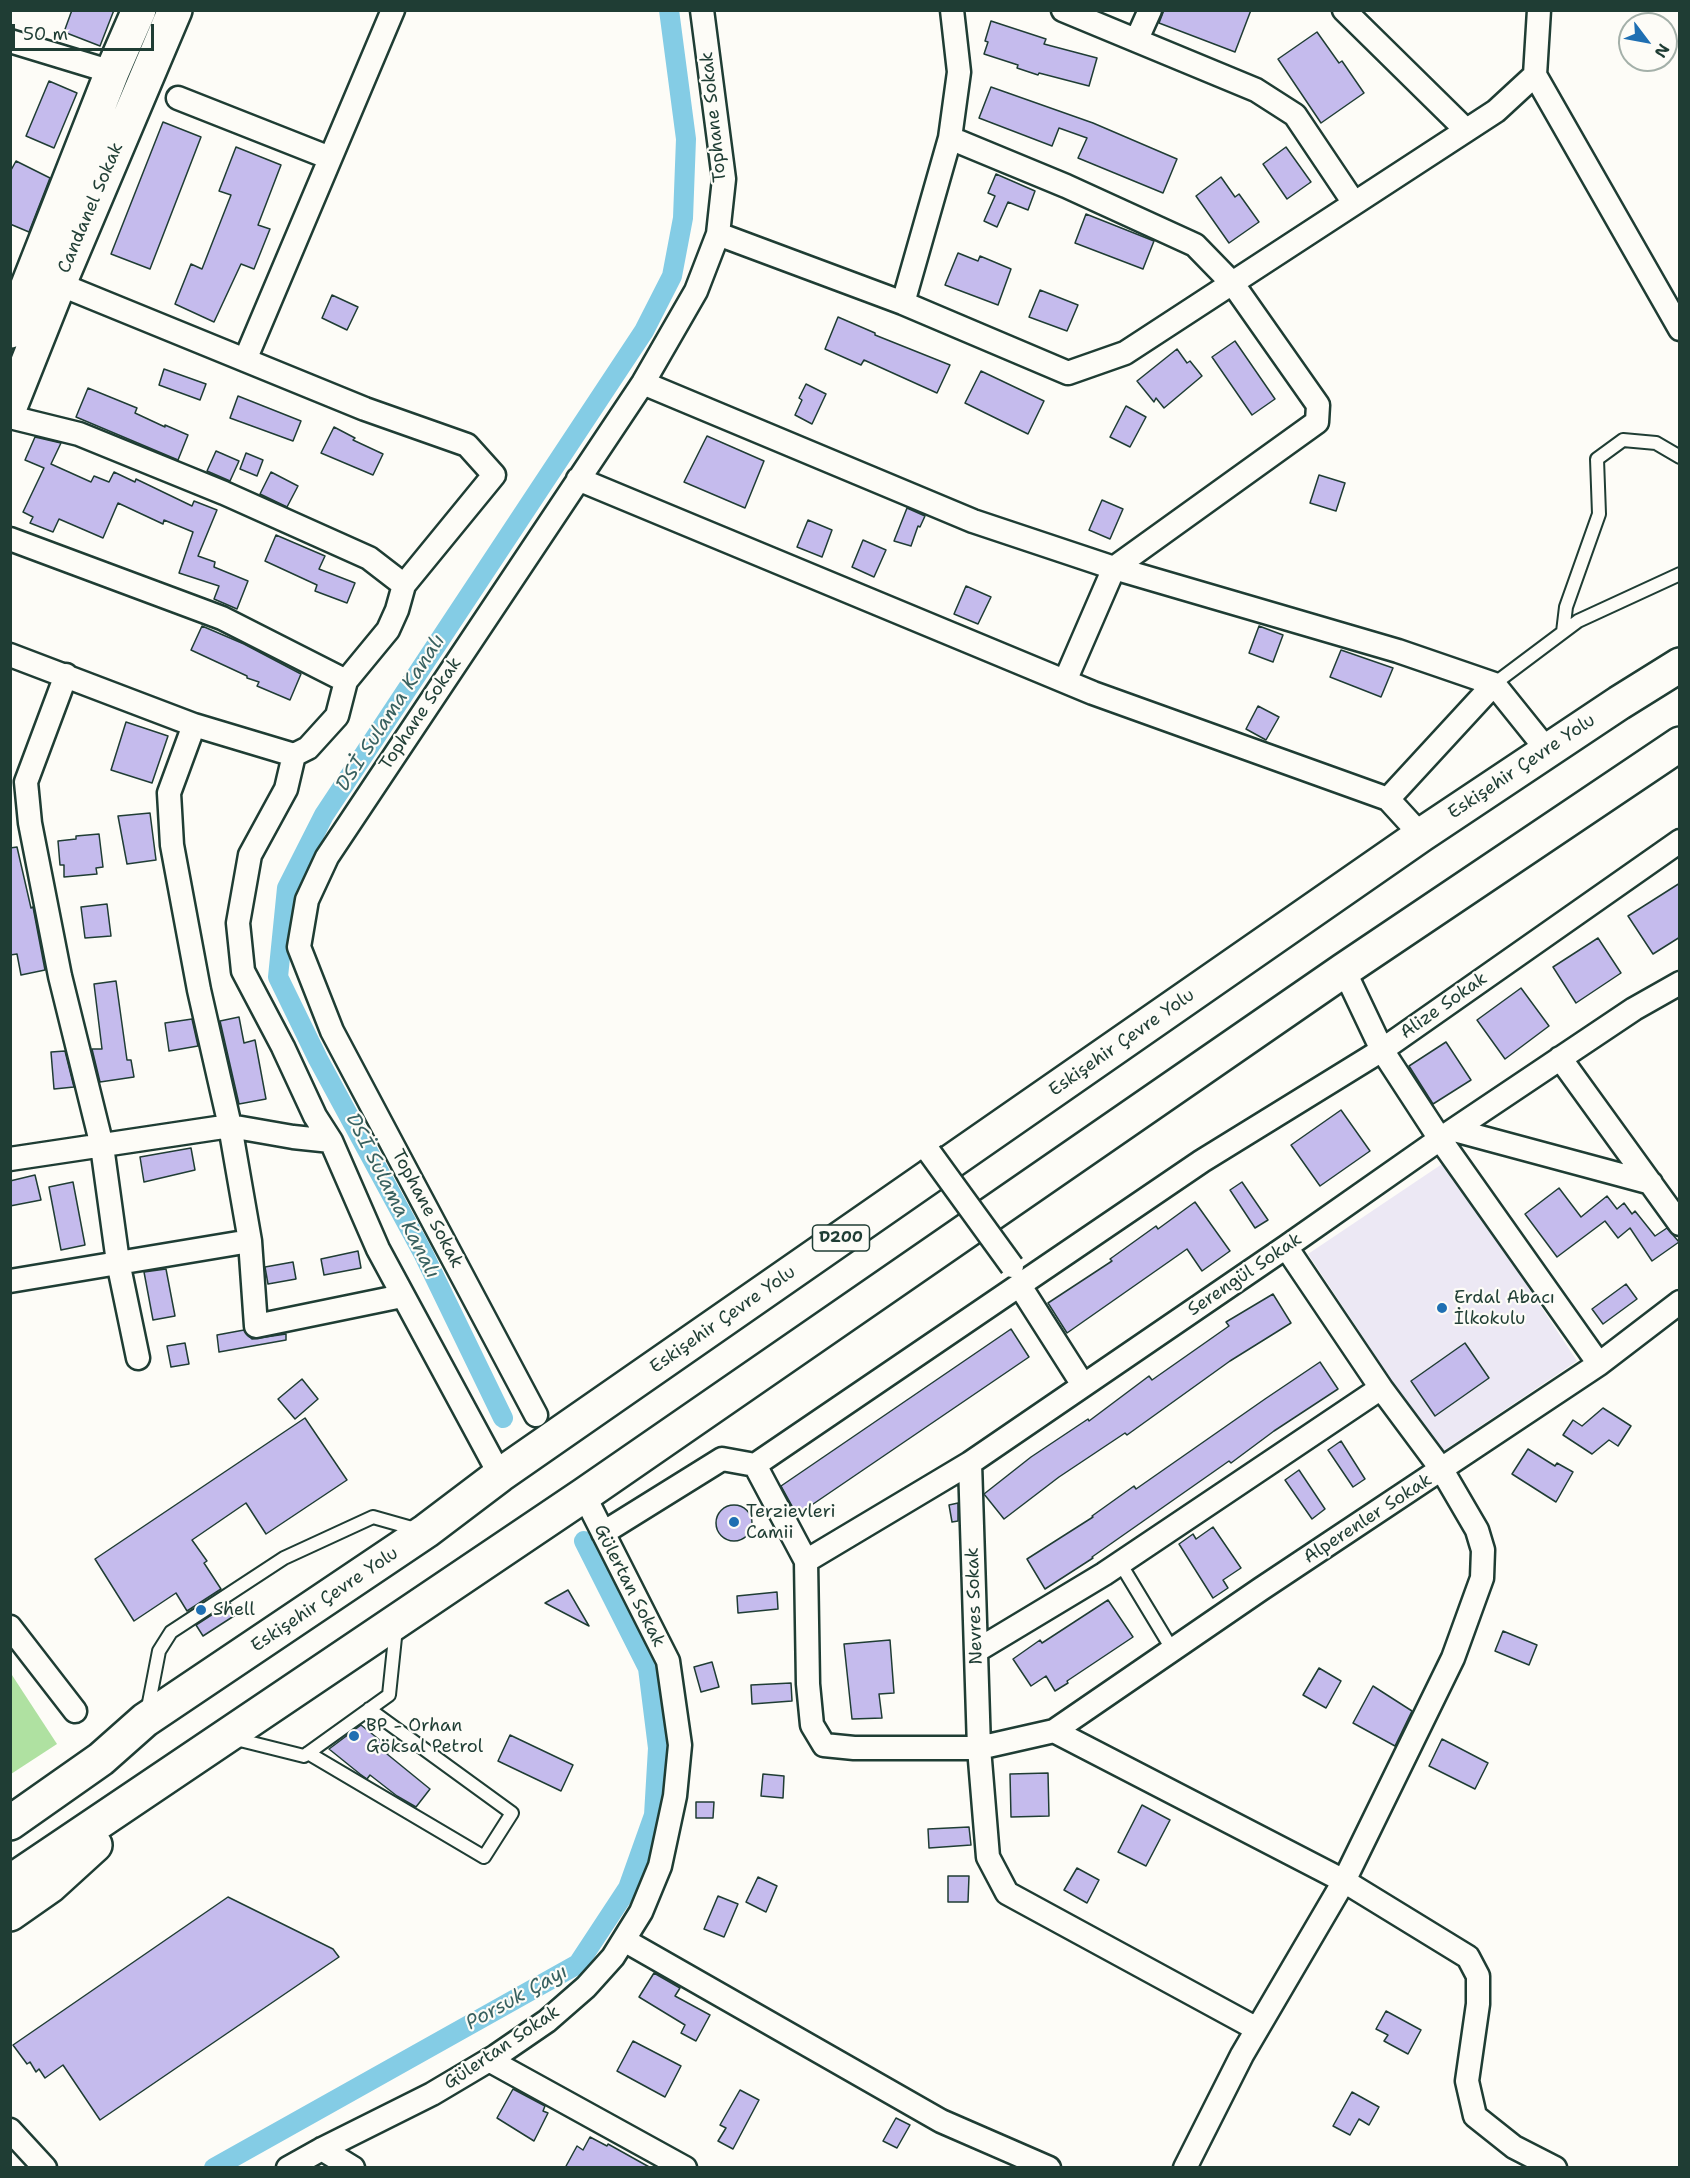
<!DOCTYPE html>
<html>
<head>
<meta charset="utf-8">
<style>
  body { margin:0 }
  #map { position:relative; width:1690px; height:2178px; overflow:hidden; background:#fdfcf7; font-family:"Shantell Sans",sans-serif }
  canvas { display:block }
  .frame { position:absolute; inset:0; border:12px solid #1f3d34; pointer-events:none }
  .north { position:absolute; left:1618px; top:12px; width:60px; height:60px; box-sizing:border-box; background:#fdfcf7; border:2px solid #a4b0a9; border-radius:50%; rotate:122deg; font-size:16px; font-weight:700; line-height:24px; text-align:center; color:#1f3d34 }
  .north::after { content:''; display:block; margin:auto; width:21px; height:27px; background:#1f6fb2; clip-path:polygon(50% 0,100% 100%,50% 72%,0 100%) }
  .scale { position:absolute; left:12px; top:24px; width:142px; height:27px; box-sizing:border-box; border:3px solid #1f3d34; border-top:0; padding-left:8px; font-size:18px; line-height:21px; white-space:nowrap; color:#1f3d34; -webkit-text-stroke:4px #fdfcf7; paint-order:stroke }
</style>
</head>
<body>
<div id="map">
<canvas width="1690" height="2178"></canvas>
<div class="frame"></div>
<div class="north">N</div>
<div class="scale">50 m</div>
</div>
<script>
const c = document.querySelector('canvas').getContext('2d');
c.lineJoin = 'round';
function fillPath(path, color) { c.fillStyle = color; c.fill(path, 'evenodd'); }
function strokePath(path, color, width, dash) { c.strokeStyle = color; c.lineWidth = width; c.lineCap = dash ? 'butt' : 'round'; c.setLineDash(dash || []); c.stroke(path); }
function write(font, color, halo, rows, align = 'center') {
  c.font = font + ' "Shantell Sans",sans-serif'; c.lineWidth = 4.5; c.setLineDash([]); c.textBaseline = 'middle'; c.strokeStyle = halo; c.fillStyle = color; for (const [text, x, y, turn = 0] of rows) {
    c.save(); c.translate(x, y); c.rotate((+turn || 0) * Math.PI / 180); c.textAlign = isNaN(turn) ? turn : align; if (halo) c.strokeText(text, 0, 0); c.fillText(text, 0, 0); c.restore();
  }
}
const built = new Path2D(`
  M 1445,1162 L 1577,1361 L 1440,1453 L 1308,1254 Z`);
const green = new Path2D(`
  M 10,1672 L 57,1744 L 11,1774 L 10,1774 Z`);
const canal = new Path2D(`
  M 503,1418 L 423,1253 L 318,1059 L 278,977 L 287,888 L 324,815 L 644,331 L 672,276 L 683,218 L 686,139 L 669,10
  M 214,2168 L 578,1964 L 628,1888 L 654,1815 L 658,1748 L 648,1668 L 584,1541`);
const building = new Path2D(`
  M 72,10 L 114,10 L 100,46 L 64,32 Z
  M 1164,10 L 1251,10 L 1235,52 L 1159,23 Z
  M 991,21 L 1046,39 L 1044,44 L 1097,58 L 1089,86 L 1039,73 L 1038,75 L 1017,68 L 1018,65 L 984,54 L 988,42 L 985,41 Z
  M 1317,32 L 1339,63 L 1342,61 L 1364,93 L 1321,123 L 1278,59 Z
  M 49,81 L 77,93 L 54,148 L 26,136 Z
  M 991,87 L 1093,123 L 1177,159 L 1163,193 L 1078,158 L 1087,138 L 1059,128 L 1052,146 L 979,118 Z
  M 163,122 L 201,137 L 150,269 L 111,254 Z
  M 236,147 L 281,165 L 258,225 L 270,229 L 254,269 L 241,264 L 214,322 L 175,304 L 191,264 L 202,269 L 231,195 L 219,191 Z
  M 1286,147 L 1311,182 L 1287,199 L 1263,164 Z
  M 16,161 L 50,178 L 29,232 L 10,224 L 10,172 Z
  M 996,174 L 1035,191 L 1028,210 L 1008,202 L 997,227 L 984,221 L 995,196 L 988,193 Z
  M 1221,177 L 1235,197 L 1239,194 L 1259,222 L 1229,243 L 1196,196 Z
  M 1086,214 L 1154,241 L 1143,269 L 1075,243 Z
  M 958,253 L 978,261 L 980,256 L 1011,269 L 998,305 L 945,285 Z
  M 1040,290 L 1078,305 L 1067,331 L 1029,317 Z
  M 332,295 L 358,307 L 347,330 L 322,318 Z
  M 838,317 L 875,333 L 875,335 L 950,365 L 937,393 L 864,360 L 861,365 L 825,349 Z
  M 1235,341 L 1275,399 L 1252,415 L 1212,357 Z
  M 1177,349 L 1187,363 L 1190,361 L 1202,376 L 1164,408 L 1156,398 L 1154,402 L 1137,381 Z
  M 164,369 L 206,384 L 200,400 L 159,385 Z
  M 981,371 L 1044,401 L 1028,434 L 965,403 Z
  M 806,384 L 826,394 L 812,424 L 795,415 L 802,400 L 799,398 Z
  M 88,388 L 137,408 L 135,413 L 165,427 L 165,425 L 188,435 L 178,460 L 76,417 Z
  M 238,396 L 301,421 L 293,441 L 230,418 Z
  M 1126,406 L 1146,417 L 1130,447 L 1110,437 Z
  M 334,427 L 355,438 L 353,440 L 383,454 L 373,475 L 321,453 Z
  M 707,436 L 764,461 L 745,508 L 684,482 Z
  M 35,437 L 61,443 L 51,464 L 91,482 L 94,476 L 109,482 L 114,472 L 135,482 L 136,479 L 192,506 L 194,501 L 217,510 L 198,556 L 215,562 L 214,567 L 248,581 L 237,609 L 214,599 L 219,586 L 179,573 L 193,532 L 164,520 L 163,524 L 118,503 L 103,538 L 59,519 L 53,532 L 30,523 L 33,517 L 23,512 L 44,468 L 25,460 Z
  M 216,451 L 239,461 L 230,481 L 207,471 Z
  M 246,453 L 263,460 L 257,476 L 240,469 Z
  M 271,472 L 298,486 L 287,507 L 260,494 Z
  M 1319,475 L 1345,483 L 1336,511 L 1310,503 Z
  M 1102,500 L 1123,509 L 1110,539 L 1089,530 Z
  M 907,508 L 925,516 L 920,527 L 918,526 L 911,546 L 894,541 Z
  M 808,520 L 832,530 L 822,557 L 797,547 Z
  M 276,535 L 325,556 L 319,569 L 355,583 L 347,603 L 315,591 L 317,585 L 265,561 Z
  M 863,540 L 886,550 L 874,577 L 852,567 Z
  M 966,586 L 991,597 L 978,624 L 954,614 Z
  M 202,626 L 244,644 L 301,674 L 290,700 L 257,686 L 259,682 L 247,678 L 247,676 L 191,650 Z
  M 1259,626 L 1283,635 L 1273,662 L 1249,653 Z
  M 1341,650 L 1393,668 L 1381,697 L 1330,677 Z
  M 1258,706 L 1279,717 L 1266,740 L 1246,729 Z
  M 126,722 L 168,736 L 152,783 L 111,770 Z
  M 150,813 L 156,860 L 127,864 L 118,816 Z
  M 99,834 L 103,867 L 96,868 L 97,874 L 64,877 L 64,865 L 60,865 L 58,841 L 76,839 L 76,836 Z
  M 17,847 L 31,908 L 33,907 L 45,970 L 21,975 L 17,954 L 10,955 L 10,848 Z
  M 1680,883 L 1680,937 L 1653,954 L 1628,916 Z
  M 107,904 L 111,936 L 85,938 L 81,907 Z
  M 1598,938 L 1621,973 L 1576,1003 L 1553,967 Z
  M 116,981 L 127,1060 L 131,1060 L 134,1077 L 100,1082 L 92,1049 L 102,1049 L 94,984 Z
  M 1521,988 L 1549,1026 L 1505,1059 L 1477,1020 Z
  M 239,1017 L 244,1043 L 255,1040 L 266,1099 L 239,1104 L 220,1021 Z
  M 192,1019 L 198,1046 L 169,1051 L 165,1023 Z
  M 1446,1042 L 1471,1080 L 1433,1104 L 1409,1066 Z
  M 65,1051 L 74,1087 L 54,1089 L 51,1052 Z
  M 1341,1110 L 1370,1151 L 1320,1186 L 1291,1145 Z
  M 191,1148 L 195,1170 L 144,1182 L 140,1157 Z
  M 35,1175 L 41,1200 L 10,1206 L 10,1181 Z
  M 73,1182 L 85,1245 L 61,1250 L 49,1187 Z
  M 1242,1182 L 1268,1220 L 1255,1228 L 1230,1190 Z
  M 1559,1188 L 1581,1217 L 1607,1196 L 1617,1209 L 1624,1203 L 1632,1214 L 1635,1211 L 1655,1236 L 1667,1228 L 1679,1242 L 1652,1261 L 1630,1228 L 1618,1238 L 1605,1221 L 1557,1257 L 1525,1214 Z
  M 1195,1202 L 1230,1251 L 1202,1271 L 1187,1249 L 1067,1333 L 1048,1303 L 1112,1261 L 1110,1259 L 1156,1226 L 1158,1229 Z
  M 358,1251 L 361,1268 L 324,1275 L 321,1259 Z
  M 293,1262 L 296,1279 L 268,1284 L 265,1267 Z
  M 166,1269 L 175,1316 L 153,1320 L 144,1272 Z
  M 1626,1284 L 1637,1299 L 1603,1324 L 1592,1309 Z
  M 1273,1294 L 1291,1323 L 1230,1361 L 1127,1435 L 1125,1433 L 1059,1477 L 1004,1519 L 984,1494 L 1031,1457 L 1088,1419 L 1089,1421 L 1149,1376 L 1152,1380 L 1229,1326 L 1226,1322 Z
  M 1011,1329 L 1029,1357 L 797,1515 L 781,1486 Z
  M 244,1330 L 252,1339 L 286,1334 L 286,1340 L 219,1352 L 217,1335 Z
  M 185,1343 L 189,1364 L 171,1367 L 167,1346 Z
  M 1465,1343 L 1489,1378 L 1435,1416 L 1411,1381 Z
  M 1320,1362 L 1338,1389 L 1274,1431 L 1231,1463 L 1229,1461 L 1092,1557 L 1093,1558 L 1045,1589 L 1027,1559 L 1093,1517 L 1092,1516 L 1134,1486 L 1136,1489 L 1265,1399 Z
  M 302,1379 L 318,1399 L 295,1419 L 278,1399 Z
  M 1603,1408 L 1631,1426 L 1618,1446 L 1609,1440 L 1592,1454 L 1563,1435 L 1573,1420 L 1582,1426 Z
  M 305,1418 L 347,1480 L 266,1534 L 246,1503 L 192,1540 L 207,1561 L 204,1563 L 221,1589 L 187,1611 L 176,1593 L 134,1621 L 95,1559 Z
  M 1341,1441 L 1365,1479 L 1353,1487 L 1328,1450 Z
  M 1528,1449 L 1555,1466 L 1557,1463 L 1573,1472 L 1556,1502 L 1512,1474 Z
  M 1299,1470 L 1325,1509 L 1312,1519 L 1285,1480 Z
  M 958,1503 L 958,1521 L 952,1522 L 949,1505 Z
  M716 1523a18 18 0 1 1 36 0a18 18 0 1 1-36 0Z
  M 1213,1527 L 1241,1568 L 1223,1580 L 1228,1588 L 1213,1598 L 1179,1544 L 1193,1534 L 1196,1539 Z
  M 568,1590 L 589,1626 L 545,1603 Z
  M 777,1592 L 778,1609 L 738,1613 L 737,1596 Z
  M 1108,1600 L 1133,1637 L 1067,1681 L 1068,1683 L 1055,1691 L 1046,1676 L 1031,1686 L 1013,1659 L 1040,1640 L 1042,1643 Z
  M 230,1603 L 237,1614 L 203,1636 L 196,1625 Z
  M 1503,1631 L 1537,1645 L 1529,1665 L 1495,1651 Z
  M 890,1640 L 894,1693 L 879,1694 L 882,1718 L 852,1719 L 844,1644 Z
  M 712,1662 L 719,1687 L 701,1692 L 694,1667 Z
  M 1319,1668 L 1341,1681 L 1326,1708 L 1303,1695 Z
  M 791,1683 L 792,1701 L 752,1704 L 751,1685 Z
  M 1373,1686 L 1412,1711 L 1395,1746 L 1353,1723 Z
  M 361,1725 L 391,1749 L 387,1754 L 430,1789 L 416,1807 L 397,1796 L 370,1775 L 367,1779 L 360,1774 L 329,1749 Z
  M 510,1735 L 573,1765 L 561,1791 L 498,1761 Z
  M 1442,1739 L 1488,1763 L 1475,1789 L 1429,1766 Z
  M 1048,1773 L 1049,1816 L 1011,1817 L 1010,1774 Z
  M 763,1774 L 784,1776 L 783,1798 L 761,1796 Z
  M 696,1802 L 714,1802 L 713,1818 L 696,1818 Z
  M 1142,1805 L 1170,1820 L 1146,1866 L 1118,1852 Z
  M 969,1827 L 971,1845 L 929,1848 L 928,1829 Z
  M 1077,1868 L 1099,1880 L 1087,1903 L 1064,1890 Z
  M 948,1876 L 969,1876 L 968,1902 L 948,1902 Z
  M 758,1877 L 777,1886 L 766,1912 L 746,1902 Z
  M 718,1896 L 738,1904 L 724,1937 L 704,1929 Z
  M 228,1897 L 333,1949 L 339,1957 L 100,2120 L 63,2065 L 45,2078 L 39,2069 L 36,2072 L 30,2062 L 27,2064 L 13,2045 Z
  M 654,1973 L 680,1988 L 675,1996 L 710,2015 L 696,2041 L 681,2033 L 685,2025 L 639,1997 Z
  M 1386,2011 L 1421,2030 L 1408,2054 L 1384,2041 L 1388,2035 L 1376,2029 Z
  M 633,2041 L 681,2066 L 665,2097 L 617,2071 Z
  M 513,2089 L 545,2106 L 543,2111 L 548,2113 L 534,2141 L 497,2118 Z
  M 740,2090 L 759,2100 L 733,2149 L 718,2141 L 726,2128 L 720,2125 Z
  M 1352,2092 L 1379,2107 L 1369,2125 L 1359,2119 L 1350,2135 L 1333,2126 Z
  M 896,2118 L 910,2125 L 897,2148 L 883,2141 Z
  M 590,2137 L 607,2146 L 608,2144 L 651,2168 L 565,2168 L 577,2146 L 583,2150 Z`);
const lane = new Path2D(`
  M 1563,632 L 1566,607 L 1599,514 L 1597,459 L 1623,440 L 1656,443 L 1680,457
  M 1494,684 L 1578,621 L 1680,574
  M 1120,1563 L 1172,1649
  M 147,1713 L 159,1651 L 171,1632 L 284,1558 L 373,1517 L 419,1530
  M 232,1738 L 304,1756 L 389,1695 L 396,1628
  M 308,1753 L 484,1857 L 512,1813 L 369,1709`);
const street = new Path2D(`
  M 1063,10 L 1256,90 L 1295,115 L 1354,203
  M 1344,10 L 1466,130
  M 1137,39 L 1150,10
  M 10,41 L 112,72
  M 1535,75 L 1680,329
  M 178,98 L 330,158
  M 950,138 L 1066,186 L 1195,245 L 1233,284 L 1318,405 L 1317,422 L 1114,568 L 1065,681
  M 718,234 L 903,303 L 1068,373 L 1125,353 L 1496,111 L 1535,75 L 1539,10
  M 59,284 L 365,409 L 467,445 L 494,475 L 404,585
  M 903,303 L 950,138 L 959,72 L 952,10
  M 245,360 L 393,10
  M 643,383 L 973,521 L 1114,568 L 1398,651 L 1494,684 L 1547,750
  M 10,417 L 79,434 L 224,493 L 369,558 L 404,585 L 397,610 L 388,630 L 346,681 L 222,618 L 10,539
  M 578,479 L 1093,693 L 1388,799 L 1421,835
  M 10,655 L 194,725 L 294,755
  M 66,675 L 26,782 L 30,823 L 60,976 L 102,1146 L 118,1262 L 138,1358
  M 194,725 L 169,793 L 172,845 L 199,990 L 230,1126 L 250,1241 L 256,1326 L 402,1296
  M 1388,799 L 1494,684
  M 1344,970 L 1382,1050 L 1440,1139 L 1599,1364
  M 1560,1058 L 1680,1224
  M 1454,1130 L 1651,1183
  M 331,1141 L 315,1116 L 283,1047 L 243,971 L 238,923 L 250,855 L 286,789 L 294,755 L 308,748 L 337,716 L 346,681
  M 10,1159 L 230,1126 L 293,1137 L 331,1141 L 378,1249 L 500,1475
  M 10,1281 L 250,1241
  M 1020,1286 L 1083,1385
  M 536,1415 L 332,1031 L 299,947 L 307,900 L 327,857 L 643,383 L 696,291 L 718,234 L 724,179 L 702,10
  M 755,1465 L 806,1561 L 808,1684 L 812,1725 L 824,1745 L 854,1748 L 979,1748 L 970,1463
  M 603,1533 L 722,1459 L 755,1465 L 1202,1161 L 1382,1050 L 1680,841
  M 806,1561 L 970,1463 L 1286,1247 L 1440,1139 L 1634,1009 L 1680,983
  M 10,1627 L 75,1711
  M 976,1651 L 1104,1574 L 1381,1388
  M 1054,1731 L 1261,1589 L 1599,1364 L 1680,1302
  M 624,1940 L 941,2121 L 1049,2168
  M 1257,2029 L 1007,1893 L 988,1857 L 979,1748 L 1054,1731 L 1344,1881 L 1468,1957 L 1478,1976 L 1478,2004 L 1467,2081 L 1475,2116 L 1514,2147 L 1555,2168
  M 489,2060 L 685,2168
  M 10,2130 L 45,2168
  M 322,2149 L 353,2168
  M 288,2168 L 322,2149 L 432,2094 L 496,2056 L 547,2021 L 586,1987 L 613,1957 L 641,1912 L 660,1866 L 675,1796 L 680,1745 L 668,1661 L 584,1495
  M 1185,2168 L 1242,2055 L 1344,1881 L 1453,1658 L 1482,1578 L 1483,1550 L 1477,1530 L 1442,1470 L 1381,1388 L 1286,1247`);
const primary = new Path2D(`
  M 10,331 L 112,72 L 139,10
  M 10,407 L 59,284 L 175,10`);
const highway = new Path2D(`
  M 10,1823 L 101,1759 L 145,1720 L 426,1531 L 500,1475 L 1421,835 L 1619,703 L 1680,665
  M 10,1882 L 584,1495 L 1344,970 L 1680,744
  M 10,1914 L 50,1886 L 95,1845`);
const streetBridge = new Path2D(`
  M 930,1153 L 1012,1266`);
const markers = [
  [1442,1308,6,"#1f6fb2"],
  [734,1522,6,"#1f6fb2"],
  [201,1610,6,"#1f6fb2"],
  [354,1736,6,"#1f6fb2"]
];
const shields = [
  [841,1238,57]
];
const shieldNames = [
  ["D200",841,1238]
];
const streetNames = [
  ["Tophane Sokak",714,117,-96],
  ["Candanel Sokak",91,208,-67],
  ["Tophane Sokak",421,714,-56],
  ["Eskişehir Çevre Yolu",1522,767,-34],
  ["Alize Sokak",1444,1006,-35],
  ["Eskişehir Çevre Yolu",1122,1043,-35],
  ["Tophane Sokak",427,1209,62],
  ["Serengül Sokak",1245,1275,-34],
  ["Eskişehir Çevre Yolu",723,1320,-35],
  ["Alperenler Sokak",1368,1519,-33],
  ["Gülertan Sokak",629,1586,63],
  ["Eskişehir Çevre Yolu",325,1600,-34],
  ["Nevres Sokak",975,1606,-92],
  ["Gülertan Sokak",502,2048,-34]
];
const poiNames = [
  ["Erdal Abacı",1454,1298],
  ["İlkokulu",1454,1319],
  ["Terzievleri",746,1512],
  ["Camii",746,1533],
  ["Shell",213,1610],
  ["BP - Orhan",366,1726],
  ["Göksal Petrol",366,1747]
];
const waterNames = [
  ["DSİ Sulama Kanalı",391,713,-57],
  ["DSİ Sulama Kanalı",392,1196,63],
  ["Porsuk Çayı",517,1998,-29]
];
fillPath(built, '#ece8f4');
fillPath(green, '#afe1a1');
strokePath(canal, '#84cce5', 20);
fillPath(building, '#c5bbed');
strokePath(building, '#1f3d34', 1.5);
strokePath(lane, '#1f3d34', 16);
strokePath(street, '#1f3d34', 27);
strokePath(primary, '#1f3d34', 38);
strokePath(highway, '#1f3d34', 38);
strokePath(lane, '#fdfcf7', 12);
strokePath(street, '#fdfcf7', 22);
strokePath(primary, '#fdfcf7', 33);
strokePath(highway, '#fdfcf7', 33);
strokePath(streetBridge, '#1f3d34', 27, []);
strokePath(streetBridge, '#fdfcf7', 22);
for (const [x, y, r, color] of markers) { const dot = new Path2D(); dot.arc(x, y, r, 0, 2 * Math.PI); c.fillStyle = color; c.fill(dot); strokePath(dot, '#fdfcf7', 2); }
for (const [x, y, w] of shields) { const box = new Path2D(); box.roundRect(x - w / 2, y - 13, w, 26, 4.5); c.fillStyle = '#fdfcf7'; c.fill(box); strokePath(box, '#1f3d34', 1.5); }
write('bold 16px', '#1f3d34', null, shieldNames);
write('18px', '#1f3d34', '#fdfcf7', streetNames);
write('18px', '#1f3d34', '#fdfcf7', poiNames, 'left');
write('italic 20px', '#386160', '#fdfcf7', waterNames);
</script>
</body>
</html>
